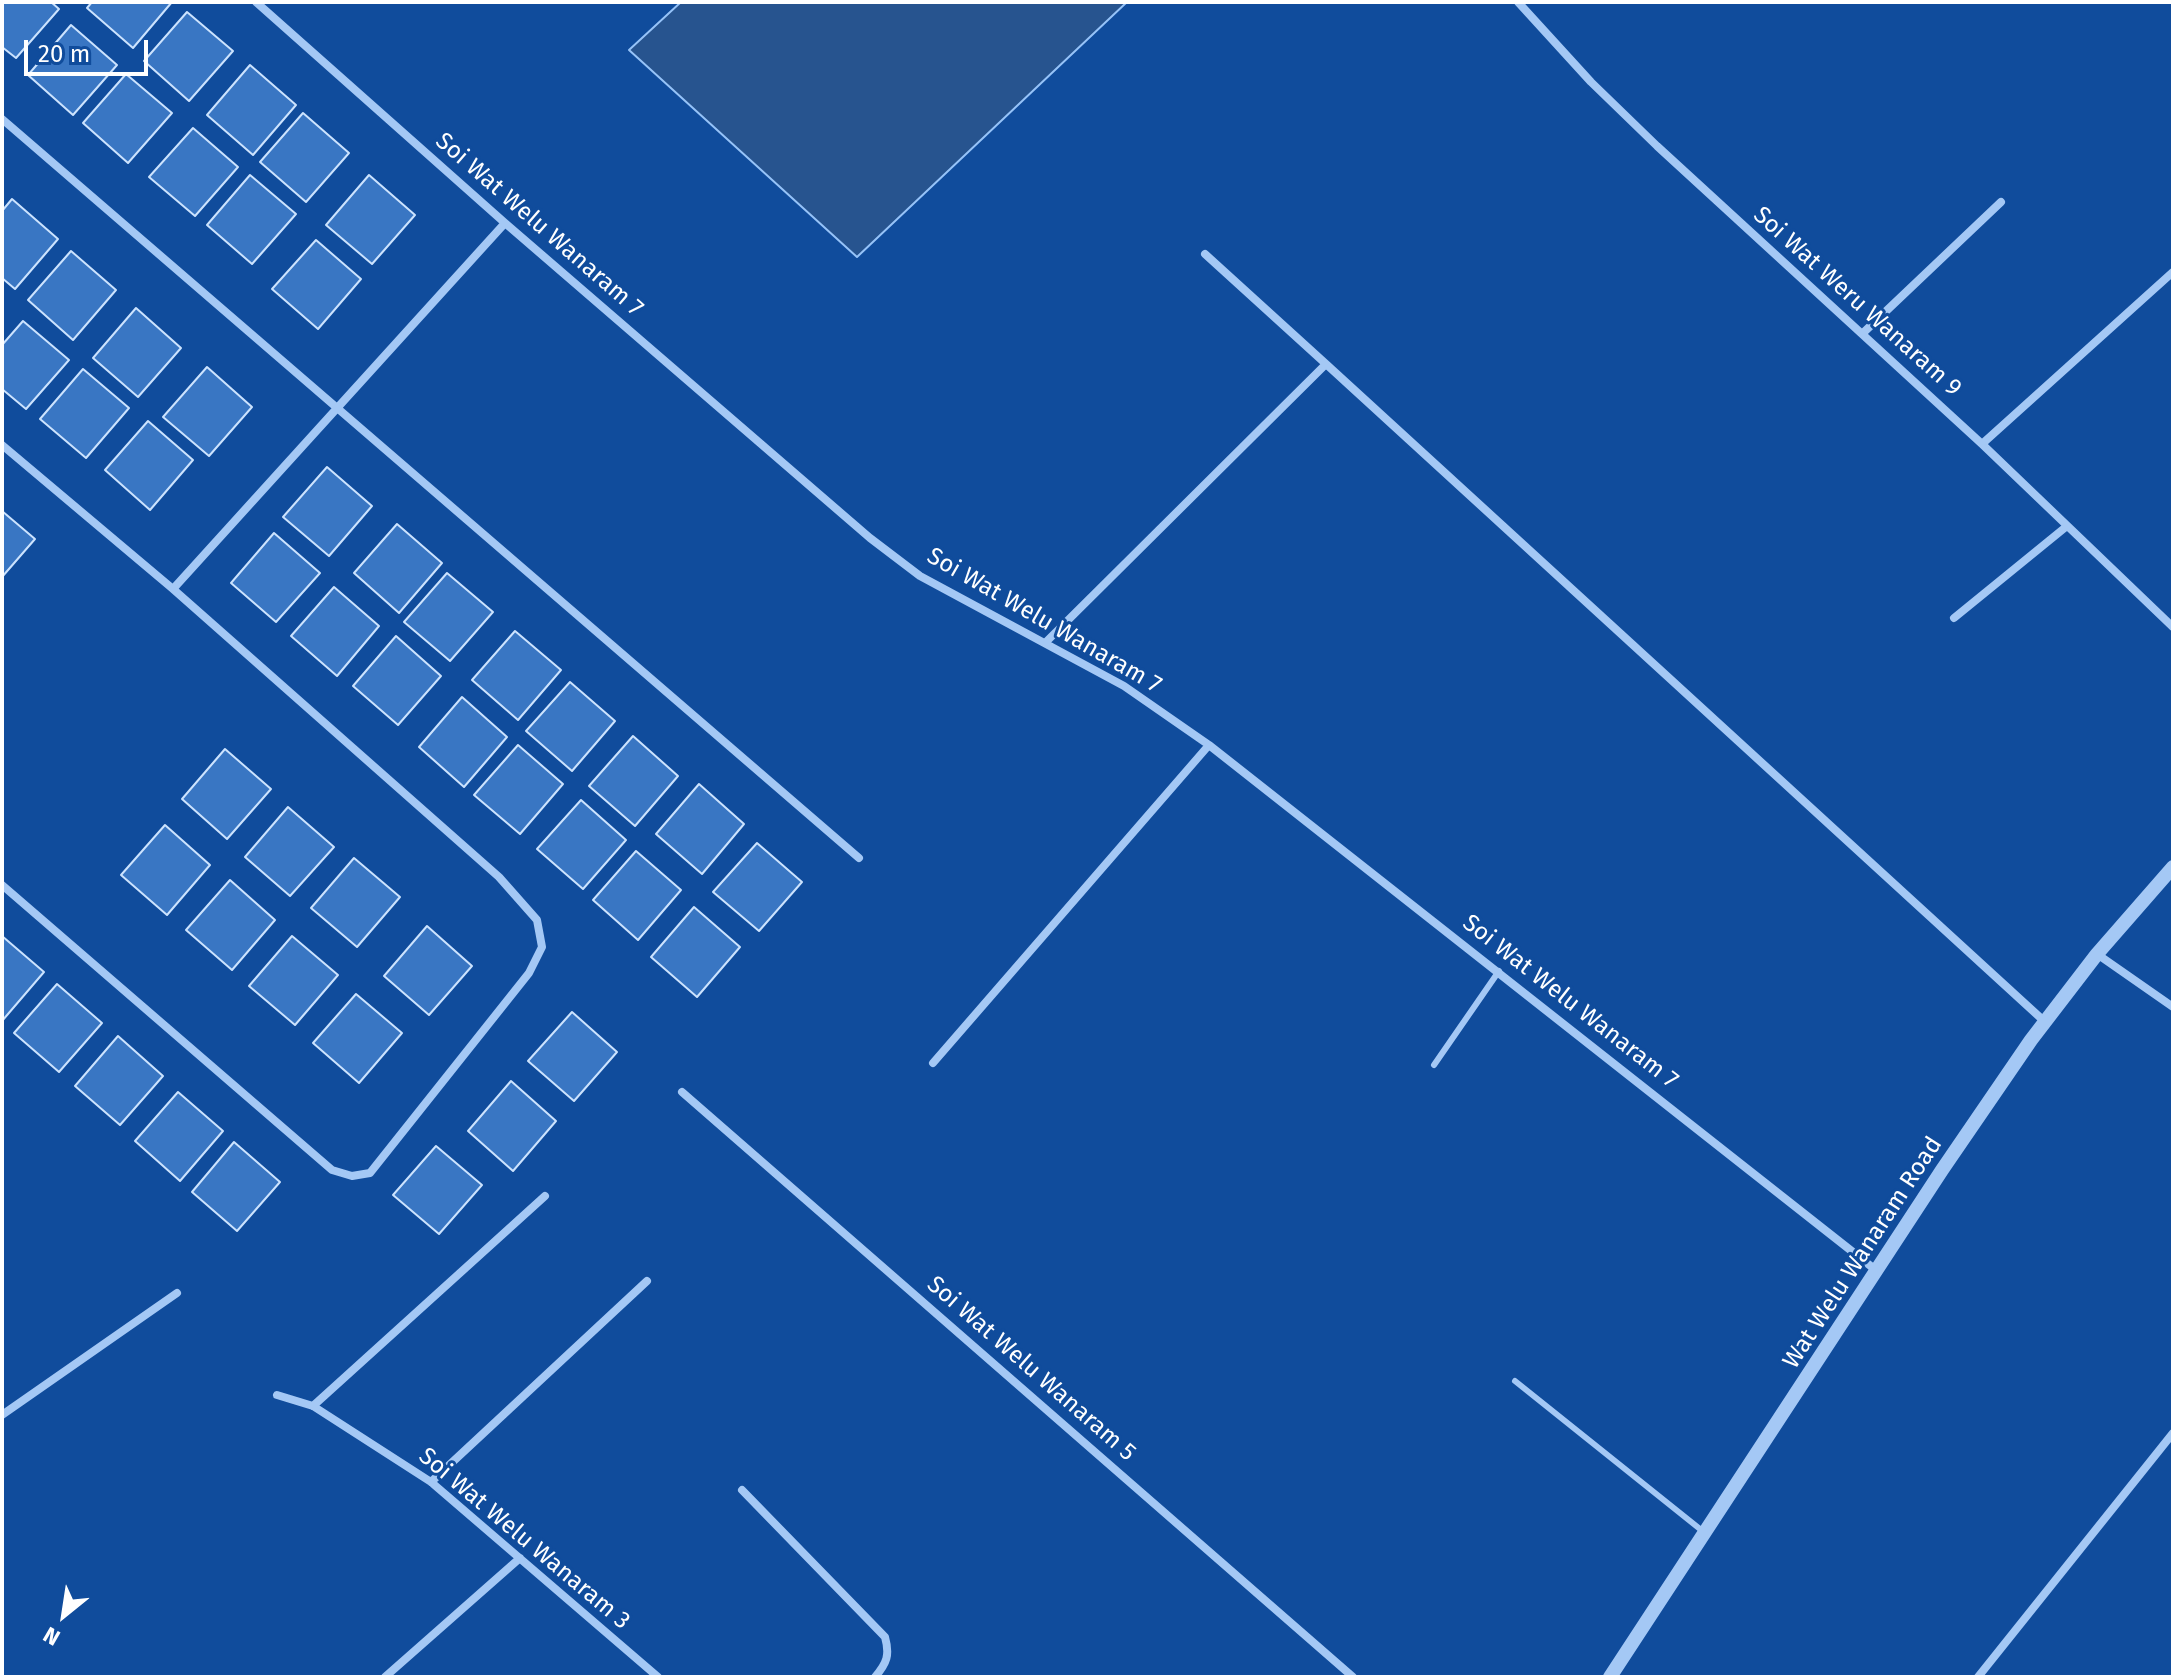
<!DOCTYPE html>
<html>
<head>
<meta charset="utf-8">
<style>
  body { margin:0 }
  #map { position:relative; width:2175px; height:1679px; overflow:hidden; background:#104c9c; font-family:"Fira Sans",sans-serif }
  canvas { display:block }
  .frame { position:absolute; inset:0; border:4px solid #fff; pointer-events:none }
  .north { position:absolute; left:24px; top:1575px; width:80px; height:80px; -webkit-text-stroke:6px #104c9c; paint-order:stroke; rotate:210deg; font-size:22px; font-weight:700; line-height:32px; text-align:center; color:#fff }
  .north::after { content:''; display:block; margin:auto; width:28px; height:36px; background:#fff; clip-path:polygon(50% 0,100% 100%,50% 72%,0 100%) }
  .scale { position:absolute; left:24px; top:40px; width:124px; height:36px; box-sizing:border-box; border:4px solid #fff; border-top:0; padding-left:10px; font-size:24px; line-height:28px; white-space:nowrap; color:#fff; -webkit-text-stroke:6px #104c9c; paint-order:stroke }
</style>
</head>
<body>
<div id="map">
<canvas width="2175" height="1679"></canvas>
<div class="frame"></div>
<div class="north">N</div>
<div class="scale">20 m</div>
</div>
<script>
const c = document.querySelector('canvas').getContext('2d');
c.lineJoin = 'round';
function fillPath(path, color) { c.fillStyle = color; c.fill(path, 'evenodd'); }
function strokePath(path, color, width, dash) { c.strokeStyle = color; c.lineWidth = width; c.lineCap = dash ? 'butt' : 'round'; c.setLineDash(dash || []); c.stroke(path); }
function write(font, color, halo, rows, align = 'center') {
  c.font = font + ' "Fira Sans",sans-serif'; c.lineWidth = 6; c.setLineDash([]); c.textBaseline = 'middle'; c.strokeStyle = halo; c.fillStyle = color; for (const [text, x, y, turn = 0] of rows) {
    c.save(); c.translate(x, y); c.rotate((+turn || 0) * Math.PI / 180); c.textAlign = isNaN(turn) ? turn : align; if (halo) c.strokeText(text, 0, 0); c.fillText(text, 0, 0); c.restore();
  }
}
const water = new Path2D(`
  M 681,2 L 1127,2 L 857,257 L 629,50 Z`);
const building = new Path2D(`
  M 2,2 L 51,2 L 59,9 L 16,58 L 2,47 Z
  M 92,2 L 172,2 L 133,48 L 87,8 Z
  M 187,12 L 233,51 L 189,101 L 144,61 Z
  M 71,25 L 117,65 L 73,115 L 28,75 Z
  M 250,65 L 296,105 L 253,155 L 207,115 Z
  M 126,74 L 172,113 L 128,163 L 83,123 Z
  M 303,113 L 349,153 L 306,202 L 260,162 Z
  M 193,128 L 238,167 L 195,216 L 149,177 Z
  M 250,175 L 296,214 L 252,264 L 207,225 Z
  M 369,175 L 415,215 L 372,264 L 326,225 Z
  M 12,199 L 58,239 L 15,289 L 2,278 L 2,211 Z
  M 316,240 L 361,279 L 318,329 L 272,289 Z
  M 71,251 L 116,290 L 73,340 L 28,300 Z
  M 136,308 L 181,348 L 138,397 L 93,358 Z
  M 23,321 L 69,360 L 26,409 L 2,389 L 2,345 Z
  M 207,367 L 252,407 L 209,456 L 163,417 Z
  M 83,369 L 129,408 L 86,458 L 40,419 Z
  M 148,421 L 193,460 L 150,510 L 105,470 Z
  M 327,467 L 372,506 L 329,556 L 283,517 Z
  M 2,511 L 35,539 L 2,577 Z
  M 397,524 L 442,563 L 399,613 L 354,573 Z
  M 274,533 L 320,573 L 276,622 L 231,583 Z
  M 447,573 L 493,612 L 450,661 L 404,622 Z
  M 334,587 L 379,626 L 337,676 L 291,636 Z
  M 515,631 L 561,670 L 518,720 L 472,680 Z
  M 396,636 L 441,676 L 398,725 L 353,686 Z
  M 570,682 L 615,721 L 572,771 L 526,731 Z
  M 462,697 L 507,737 L 464,787 L 419,747 Z
  M 633,736 L 678,776 L 635,826 L 589,786 Z
  M 518,745 L 563,784 L 520,834 L 474,795 Z
  M 225,749 L 271,789 L 227,839 L 182,799 Z
  M 699,784 L 744,824 L 702,874 L 656,834 Z
  M 581,800 L 626,840 L 583,889 L 537,849 Z
  M 288,807 L 334,847 L 290,896 L 245,857 Z
  M 165,825 L 210,865 L 167,915 L 121,875 Z
  M 757,843 L 802,882 L 759,931 L 713,892 Z
  M 636,851 L 681,890 L 638,940 L 593,900 Z
  M 354,858 L 400,897 L 357,947 L 311,908 Z
  M 230,880 L 275,920 L 232,970 L 186,930 Z
  M 694,907 L 740,947 L 697,997 L 651,957 Z
  M 427,926 L 472,966 L 429,1015 L 384,976 Z
  M 2,936 L 44,972 L 2,1021 Z
  M 292,936 L 338,975 L 295,1025 L 249,986 Z
  M 57,984 L 102,1023 L 59,1072 L 14,1033 Z
  M 356,994 L 402,1033 L 359,1083 L 313,1043 Z
  M 572,1012 L 617,1052 L 574,1101 L 528,1061 Z
  M 118,1036 L 163,1076 L 120,1125 L 75,1086 Z
  M 511,1081 L 556,1121 L 513,1171 L 468,1131 Z
  M 178,1092 L 223,1131 L 180,1181 L 135,1141 Z
  M 234,1142 L 280,1182 L 237,1231 L 192,1192 Z
  M 436,1146 L 482,1185 L 439,1234 L 393,1195 Z`);
const service = new Path2D(`
  M 1434,1065 L 1499,971
  M 1515,1381 L 1705,1533`);
const minor = new Path2D(`
  M 256,2 L 505,223 L 870,538 L 920,576 L 1124,686 L 1209,745 L 1877,1271
  M 1518,2 L 1591,82 L 1657,146 L 1982,444 L 2173,627
  M 2,119 L 859,858
  M 1205,254 L 1326,364
  M 1863,333 L 2001,202
  M 1982,444 L 2173,272
  M 2,445 L 173,589 L 499,877 L 537,920 L 542,947 L 529,973 L 370,1173 L 352,1176 L 332,1170 L 2,885
  M 173,589 L 505,223
  M 1954,618 L 2067,526
  M 1046,642 L 1326,364 L 2044,1021
  M 2097,954 L 2173,1007
  M 933,1063 L 1209,745
  M 682,1092 L 1353,1677
  M 277,1395 L 313,1406 L 431,1482 L 658,1677
  M 313,1406 L 545,1196
  M 2,1415 L 177,1293
  M 431,1482 L 647,1281
  M 742,1490 L 885,1637 C 890,1655 887,1663 875,1677
  M 385,1677 L 520,1558
  M 1978,1677 L 2173,1433`);
const tertiary = new Path2D(`
  M 1610,1677 L 1942,1170 L 2031,1040 L 2097,954 L 2173,867`);
const streetNames = [
  ["Soi Wat Welu Wanaram 7",539,225,41],
  ["Soi Wat Weru Wanaram 9",1857,302,42],
  ["Soi Wat Welu Wanaram 7",1044,621,30],
  ["Soi Wat Welu Wanaram 7",1570,1002,38],
  ["Wat Welu Wanaram Road",1863,1253,-57],
  ["Soi Wat Welu Wanaram 5",1031,1369,41],
  ["Soi Wat Welu Wanaram 3",524,1539,40]
];
fillPath(water, '#27548f');
strokePath(water, '#96c3f8', 2);
fillPath(building, '#3976c3');
strokePath(building, '#cce3fe', 2);
strokePath(service, '#a4c8f5', 6);
strokePath(minor, '#a4c8f5', 8);
strokePath(tertiary, '#a4c8f5', 14);
write('24px', '#fff', '#104c9c', streetNames);
</script>
</body>
</html>
